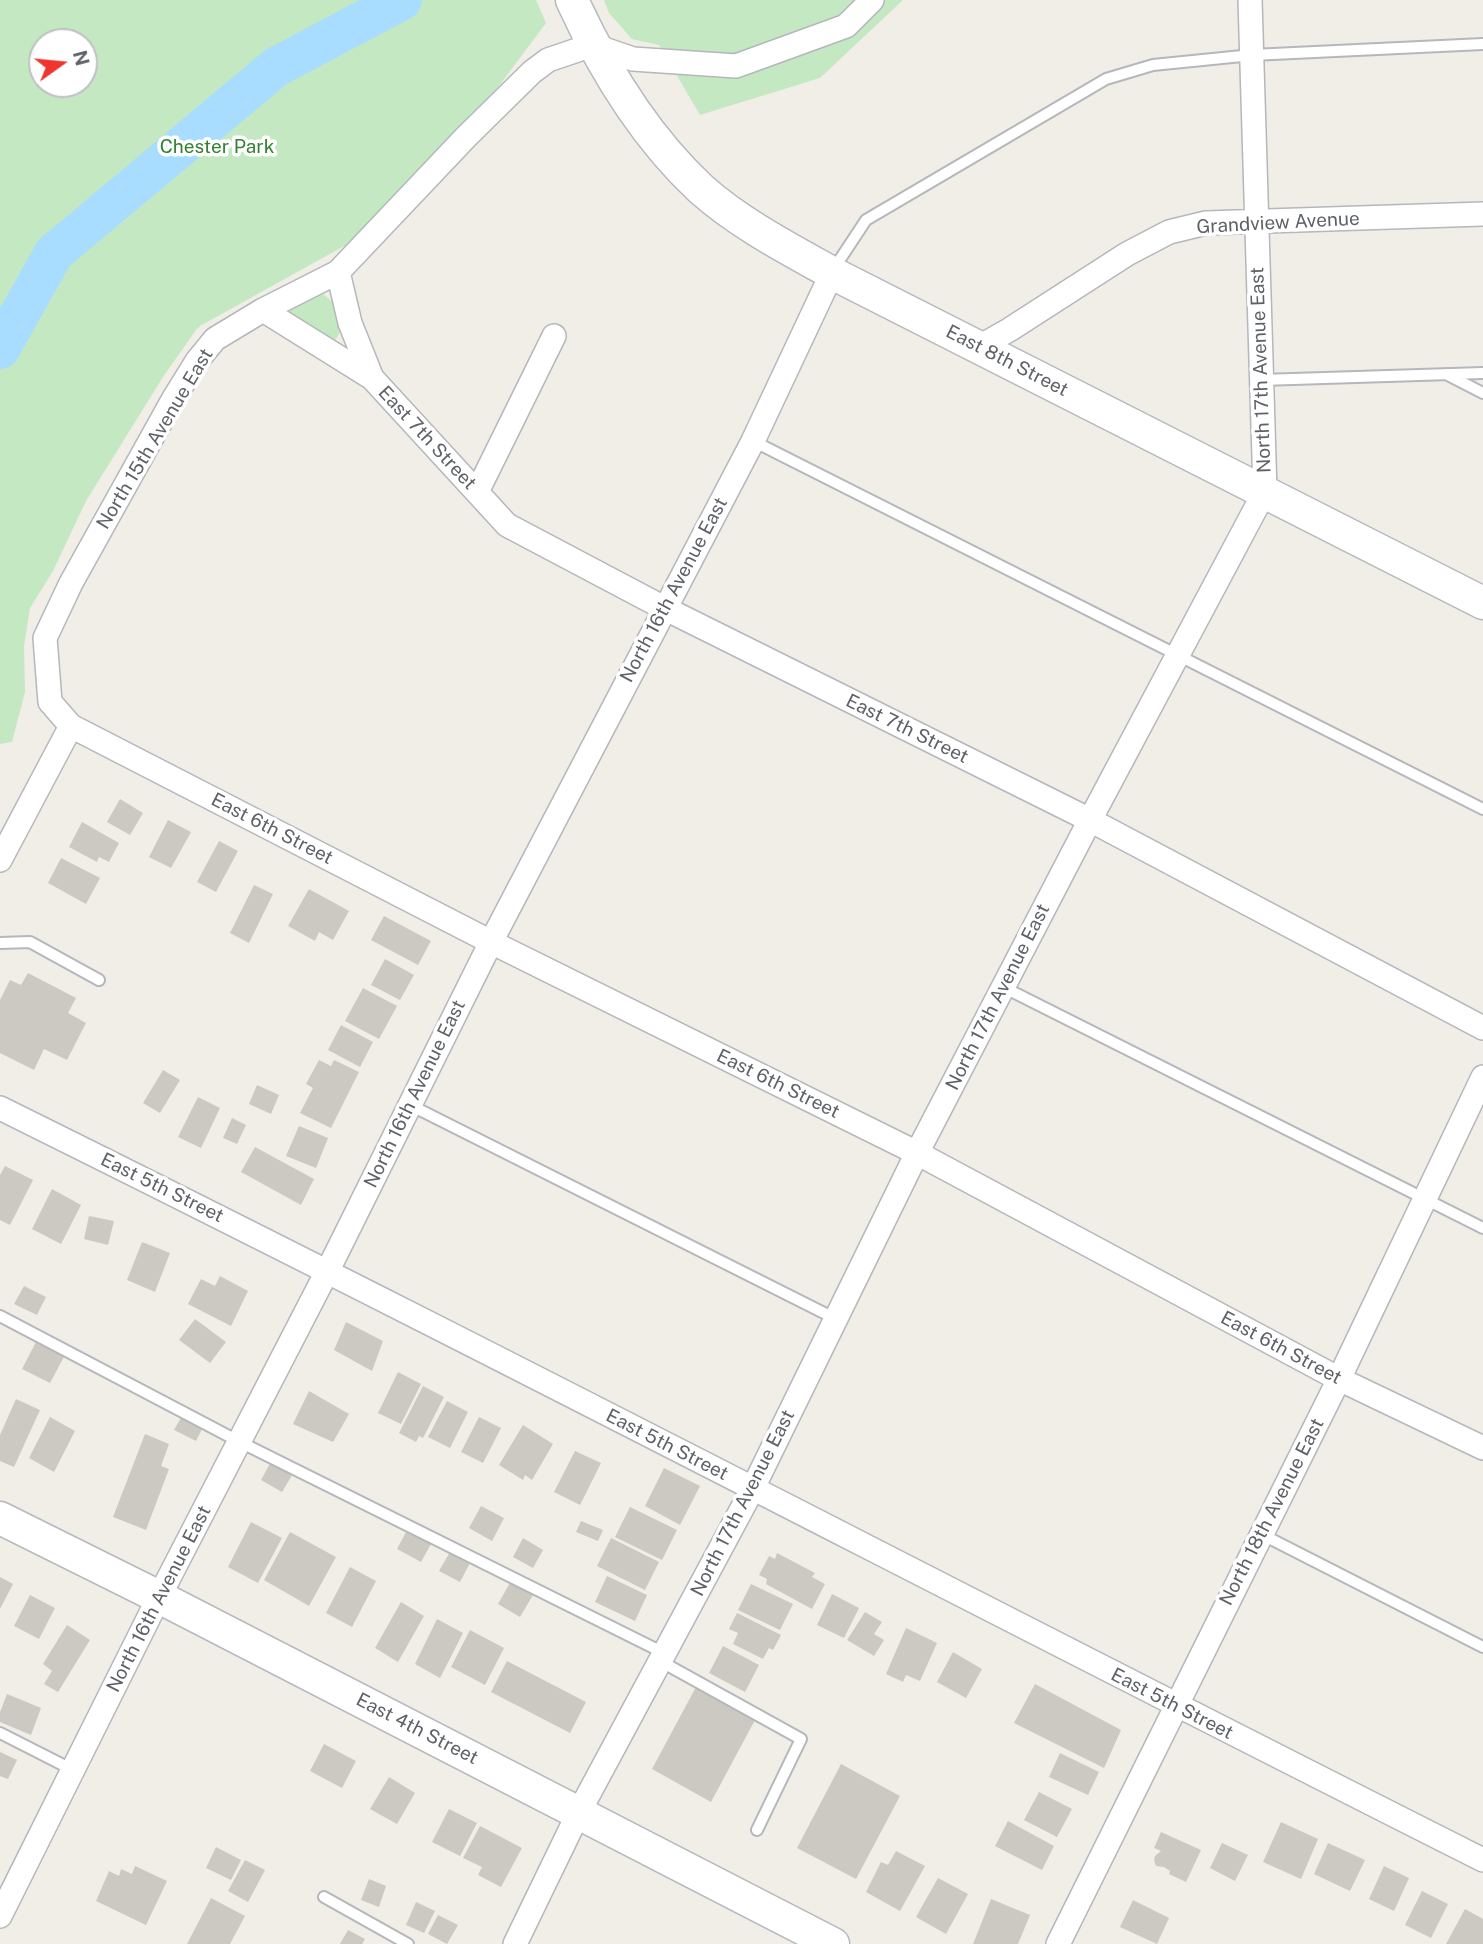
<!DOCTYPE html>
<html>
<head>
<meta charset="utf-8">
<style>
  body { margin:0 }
  #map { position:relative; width:1483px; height:1944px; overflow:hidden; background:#f0eee6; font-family:"Public Sans",sans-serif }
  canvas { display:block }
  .north { position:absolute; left:28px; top:28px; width:70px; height:70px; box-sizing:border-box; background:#fff; border:2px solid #bfc0c2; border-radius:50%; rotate:75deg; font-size:19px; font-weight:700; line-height:28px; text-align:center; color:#5e6267 }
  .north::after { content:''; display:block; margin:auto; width:24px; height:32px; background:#ef352e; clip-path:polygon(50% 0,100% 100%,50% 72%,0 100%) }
</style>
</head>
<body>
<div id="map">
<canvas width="1483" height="1944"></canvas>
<div class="north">N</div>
</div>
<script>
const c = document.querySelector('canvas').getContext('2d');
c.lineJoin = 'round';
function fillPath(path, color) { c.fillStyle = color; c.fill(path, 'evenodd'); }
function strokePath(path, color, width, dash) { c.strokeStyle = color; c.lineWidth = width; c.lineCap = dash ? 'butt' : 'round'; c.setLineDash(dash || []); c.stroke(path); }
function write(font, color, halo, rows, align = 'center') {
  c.font = font + ' "Public Sans",sans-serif'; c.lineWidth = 7; c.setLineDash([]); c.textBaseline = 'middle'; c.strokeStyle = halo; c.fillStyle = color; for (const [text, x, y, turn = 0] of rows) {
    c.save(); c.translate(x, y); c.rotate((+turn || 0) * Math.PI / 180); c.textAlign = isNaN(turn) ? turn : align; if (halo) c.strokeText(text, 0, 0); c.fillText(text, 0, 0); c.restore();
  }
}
const green = new Path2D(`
  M 0,0 L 536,0 L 546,23 L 481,110 L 346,245 L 200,326 L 196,330 L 163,377 L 86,501 L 53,571 L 30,608 L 24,646 L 25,692 L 12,742 L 0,744 ZM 42,42 L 84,42 L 84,84 L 42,84 Z
  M 604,0 L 903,0 L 820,78 L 700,115 L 659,45 L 632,39 L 609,13 Z
  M 323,294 L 334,303 L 341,330 L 336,339 L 331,340 L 290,318 L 290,309 Z`);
const river = new Path2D(`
  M 0,349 L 54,253 L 276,67 L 402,0`);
const building = new Path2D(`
  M 120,799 L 143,813 L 130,835 L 107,822 Z
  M 168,820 L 191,832 L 171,868 L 149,857 Z
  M 82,822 L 119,843 L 109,862 L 99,857 L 97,862 L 69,847 Z
  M 219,841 L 238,851 L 216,892 L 197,882 Z
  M 61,858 L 100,878 L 86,904 L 48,883 Z
  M 254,885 L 273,894 L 249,943 L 230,933 Z
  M 309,889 L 349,911 L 333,940 L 319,932 L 315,941 L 288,926 Z
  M 384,916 L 431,941 L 418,965 L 371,940 Z
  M 385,959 L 414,975 L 400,1000 L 371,985 Z
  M 28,973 L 76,998 L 68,1013 L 86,1023 L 67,1060 L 44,1049 L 34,1070 L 0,1053 L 0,1000 L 10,980 L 21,985 Z
  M 363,988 L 397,1006 L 379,1039 L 345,1021 Z
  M 341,1025 L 373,1042 L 360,1067 L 328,1050 Z
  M 319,1060 L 331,1066 L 334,1060 L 359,1072 L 331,1128 L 300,1113 L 313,1088 L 306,1084 Z
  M 163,1070 L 180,1080 L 160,1113 L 143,1103 Z
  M 257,1085 L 279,1095 L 271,1114 L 249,1104 Z
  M 198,1097 L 220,1108 L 201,1148 L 178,1137 Z
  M 232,1118 L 246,1125 L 237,1144 L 223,1138 Z
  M 299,1126 L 328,1138 L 316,1168 L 286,1156 Z
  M 255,1147 L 314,1179 L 301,1205 L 241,1172 Z
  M 5,1166 L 33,1180 L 10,1225 L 0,1220 L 0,1175 Z
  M 52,1189 L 81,1205 L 61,1244 L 32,1229 Z
  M 89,1216 L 114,1221 L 108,1245 L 84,1239 Z
  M 142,1242 L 170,1253 L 155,1292 L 127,1280 Z
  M 220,1276 L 248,1291 L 231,1326 L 188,1304 L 201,1279 L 215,1286 Z
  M 24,1286 L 46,1297 L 37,1315 L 14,1304 Z
  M 195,1319 L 226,1342 L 210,1363 L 179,1340 Z
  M 346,1322 L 383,1341 L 372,1371 L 334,1350 Z
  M 37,1340 L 65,1355 L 50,1383 L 22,1369 Z
  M 398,1372 L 421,1384 L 401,1424 L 378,1413 Z
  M 423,1386 L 444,1397 L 423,1438 L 419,1436 L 416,1442 L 399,1433 Z
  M 309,1391 L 349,1414 L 333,1442 L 293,1424 Z
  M 16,1399 L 40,1410 L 14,1467 L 0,1461 L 0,1435 Z
  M 447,1401 L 468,1412 L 450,1448 L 428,1437 Z
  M 182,1416 L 203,1427 L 196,1441 L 174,1430 Z
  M 50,1417 L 75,1431 L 54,1472 L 29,1458 Z
  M 479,1417 L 501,1428 L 483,1463 L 461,1452 Z
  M 523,1425 L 553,1444 L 532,1480 L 525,1475 L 523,1480 L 499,1465 Z
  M 145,1434 L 169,1444 L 161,1466 L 169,1469 L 146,1530 L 113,1517 Z
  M 575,1451 L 601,1463 L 580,1505 L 554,1492 Z
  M 272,1460 L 294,1472 L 282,1492 L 261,1480 Z
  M 664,1468 L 700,1486 L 680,1525 L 645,1506 Z
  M 481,1506 L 504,1518 L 492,1541 L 469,1528 Z
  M 630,1507 L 677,1530 L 662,1560 L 615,1537 Z
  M 581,1521 L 603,1530 L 598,1541 L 576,1532 Z
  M 251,1522 L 282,1538 L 258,1583 L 228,1567 Z
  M 290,1532 L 336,1557 L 309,1606 L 264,1580 Z
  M 406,1532 L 431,1544 L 421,1562 L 397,1549 Z
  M 523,1538 L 543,1550 L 533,1568 L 513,1557 Z
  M 611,1538 L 659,1562 L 645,1590 L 597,1566 Z
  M 450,1552 L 470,1563 L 460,1582 L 439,1571 Z
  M 777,1553 L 815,1573 L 812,1577 L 825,1584 L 812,1609 L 766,1584 L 767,1579 L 759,1575 L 769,1556 L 775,1559 Z
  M 350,1567 L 376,1581 L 352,1627 L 326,1613 Z
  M 607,1576 L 647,1595 L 635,1621 L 595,1602 Z
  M 0,1577 L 13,1584 L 0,1609 Z
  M 511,1581 L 533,1595 L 520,1617 L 498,1604 Z
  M 751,1584 L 793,1604 L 780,1630 L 738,1610 Z
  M 832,1594 L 859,1608 L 844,1638 L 817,1625 Z
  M 30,1595 L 55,1608 L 39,1639 L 14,1626 Z
  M 401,1602 L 424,1616 L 398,1662 L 375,1648 Z
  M 865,1612 L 882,1622 L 874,1634 L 884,1640 L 874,1656 L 847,1640 Z
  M 737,1613 L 781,1635 L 773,1650 L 769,1648 L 763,1659 L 733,1644 L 738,1633 L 729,1629 Z
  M 437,1619 L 463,1633 L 440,1678 L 415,1664 Z
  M 67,1625 L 90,1640 L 58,1692 L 44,1684 L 52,1671 L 43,1664 Z
  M 906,1628 L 937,1643 L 920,1681 L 906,1675 L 903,1682 L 886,1674 Z
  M 470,1630 L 504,1648 L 485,1685 L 451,1667 Z
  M 723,1646 L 759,1665 L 745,1692 L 709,1673 Z
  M 953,1652 L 982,1669 L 966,1698 L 937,1682 Z
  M 507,1661 L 586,1702 L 570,1733 L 491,1692 Z
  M 1035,1684 L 1121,1730 L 1104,1768 L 1014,1723 Z
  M 696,1687 L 755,1720 L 711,1802 L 652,1769 Z
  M 7,1694 L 41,1708 L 31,1735 L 0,1722 L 0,1712 Z
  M 324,1744 L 356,1761 L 342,1788 L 310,1771 Z
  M 0,1752 L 17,1760 L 8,1779 L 0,1776 Z
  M 1060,1753 L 1099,1772 L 1088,1795 L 1049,1777 Z
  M 841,1764 L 900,1796 L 856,1879 L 797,1848 Z
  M 389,1777 L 415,1793 L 397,1824 L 370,1809 Z
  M 1039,1792 L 1072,1809 L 1057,1837 L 1024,1820 Z
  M 449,1809 L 477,1823 L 460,1856 L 432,1842 Z
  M 1008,1821 L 1054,1846 L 1042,1870 L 995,1846 Z
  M 1281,1822 L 1318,1839 L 1301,1879 L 1263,1862 Z
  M 480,1826 L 522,1848 L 501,1887 L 478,1875 L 482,1867 L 463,1858 Z
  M 1161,1832 L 1201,1850 L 1186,1882 L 1169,1874 L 1170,1871 L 1164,1867 L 1156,1866 L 1154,1860 L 1155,1856 L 1161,1851 L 1154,1848 Z
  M 1222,1843 L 1248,1855 L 1235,1881 L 1210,1868 Z
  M 1328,1843 L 1365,1860 L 1350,1891 L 1314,1874 Z
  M 216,1847 L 241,1860 L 231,1880 L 206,1868 Z
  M 896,1851 L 925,1866 L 900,1911 L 866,1892 L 881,1862 L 888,1865 Z
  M 245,1860 L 265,1870 L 248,1902 L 228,1891 Z
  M 135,1866 L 167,1881 L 146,1925 L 96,1901 L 109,1871 L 119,1876 L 121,1869 L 132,1874 Z
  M 1384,1866 L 1409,1878 L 1394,1911 L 1369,1899 Z
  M 938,1878 L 968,1894 L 946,1934 L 916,1917 Z
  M 369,1879 L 386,1886 L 379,1907 L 361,1900 Z
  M 1422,1891 L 1448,1904 L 1431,1938 L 1405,1925 Z
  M 211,1898 L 245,1916 L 230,1944 L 187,1944 Z
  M 991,1899 L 1030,1915 L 1018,1944 L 973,1944 Z
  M 1133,1900 L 1169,1918 L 1157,1944 L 1120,1927 Z
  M 416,1902 L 435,1911 L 424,1933 L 406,1925 Z
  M 1465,1909 L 1483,1919 L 1483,1944 L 1446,1944 Z
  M 438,1915 L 458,1925 L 447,1944 L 428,1934 Z
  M 348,1930 L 365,1939 L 362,1944 L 340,1944 Z`);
const lane = new Path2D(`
  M 833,270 L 866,220 L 1106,79 L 1153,65 L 1252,55 L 1483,44
  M 1446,374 L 1483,393
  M 1261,380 L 1483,373
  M 753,441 L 1483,809
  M 0,943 L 30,942 L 99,980
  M 1003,987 L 1483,1228
  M 410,1105 L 836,1319
  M 0,1316 L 240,1442 L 664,1653
  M 1261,1534 L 1483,1647
  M 660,1661 L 801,1739 L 757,1830
  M 0,1733 L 73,1770
  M 324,1897 L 408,1944`);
const street = new Path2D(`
  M 338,272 L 350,323 L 372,378
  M 263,310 L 372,378 L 507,525 L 664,608 L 1090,820 L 1483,1028
  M 979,347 L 1009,330 L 1127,254 L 1169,232 L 1206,223 L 1483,214
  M 477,492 L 554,336
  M 71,726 L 491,942 L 917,1153 L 1339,1379 L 1483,1448
  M 0,860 L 71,726 L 50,702 L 45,638 L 71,583 L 174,398 L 197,361 L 215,339 L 263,310 L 338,272 L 466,137 L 532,72 L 548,60 L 592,45 L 633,59 L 736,66 L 846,26 L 872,0
  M 0,1108 C 497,1354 988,1611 1483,1860
  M 0,1916 L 159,1597 L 334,1258 L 491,942 L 753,441 L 832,273
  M 515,1944 L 579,1812 L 752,1490 L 917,1153 L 1090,820 L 1265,491 L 1250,0
  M 1058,1944 L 1339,1379 L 1483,1077`);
const secondary = new Path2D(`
  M 572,0 C 604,70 644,136 701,189 C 739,223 787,248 832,273 L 1483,603
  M 0,1518 L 159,1597 L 833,1944`);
const parkNames = [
  ["Chester Park",217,147]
];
const streetNames = [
  ["Grandview Avenue",1278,223,-3],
  ["East 8th Street",1007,361,27],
  ["North 17th Avenue East",1261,370,-92],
  ["East 7th Street",427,438,47],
  ["North 15th Avenue East",155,439,-59],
  ["North 16th Avenue East",674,590,-62],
  ["East 7th Street",907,729,26],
  ["East 6th Street",272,829,27],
  ["North 17th Avenue East",998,997,-63],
  ["East 6th Street",778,1084,26],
  ["North 16th Avenue East",415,1094,-64],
  ["East 5th Street",162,1188,26],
  ["East 6th Street",1281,1348,28],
  ["East 5th Street",667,1445,27],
  ["North 17th Avenue East",743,1503,-63],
  ["North 18th Avenue East",1272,1512,-63],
  ["North 16th Avenue East",159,1599,-63],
  ["East 5th Street",1172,1704,27],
  ["East 4th Street",417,1729,27]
];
fillPath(green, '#c4e8c2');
strokePath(river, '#a8ddff', 40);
fillPath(building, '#ccc9c3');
strokePath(lane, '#b4b7bb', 14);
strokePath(street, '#b4b7bb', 26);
strokePath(secondary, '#b5b9be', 35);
strokePath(lane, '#fff', 10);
strokePath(street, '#fff', 23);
strokePath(secondary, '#fff', 32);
write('19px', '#318231', '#fff', parkNames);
write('19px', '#5e6267', '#fff', streetNames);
</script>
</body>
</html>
